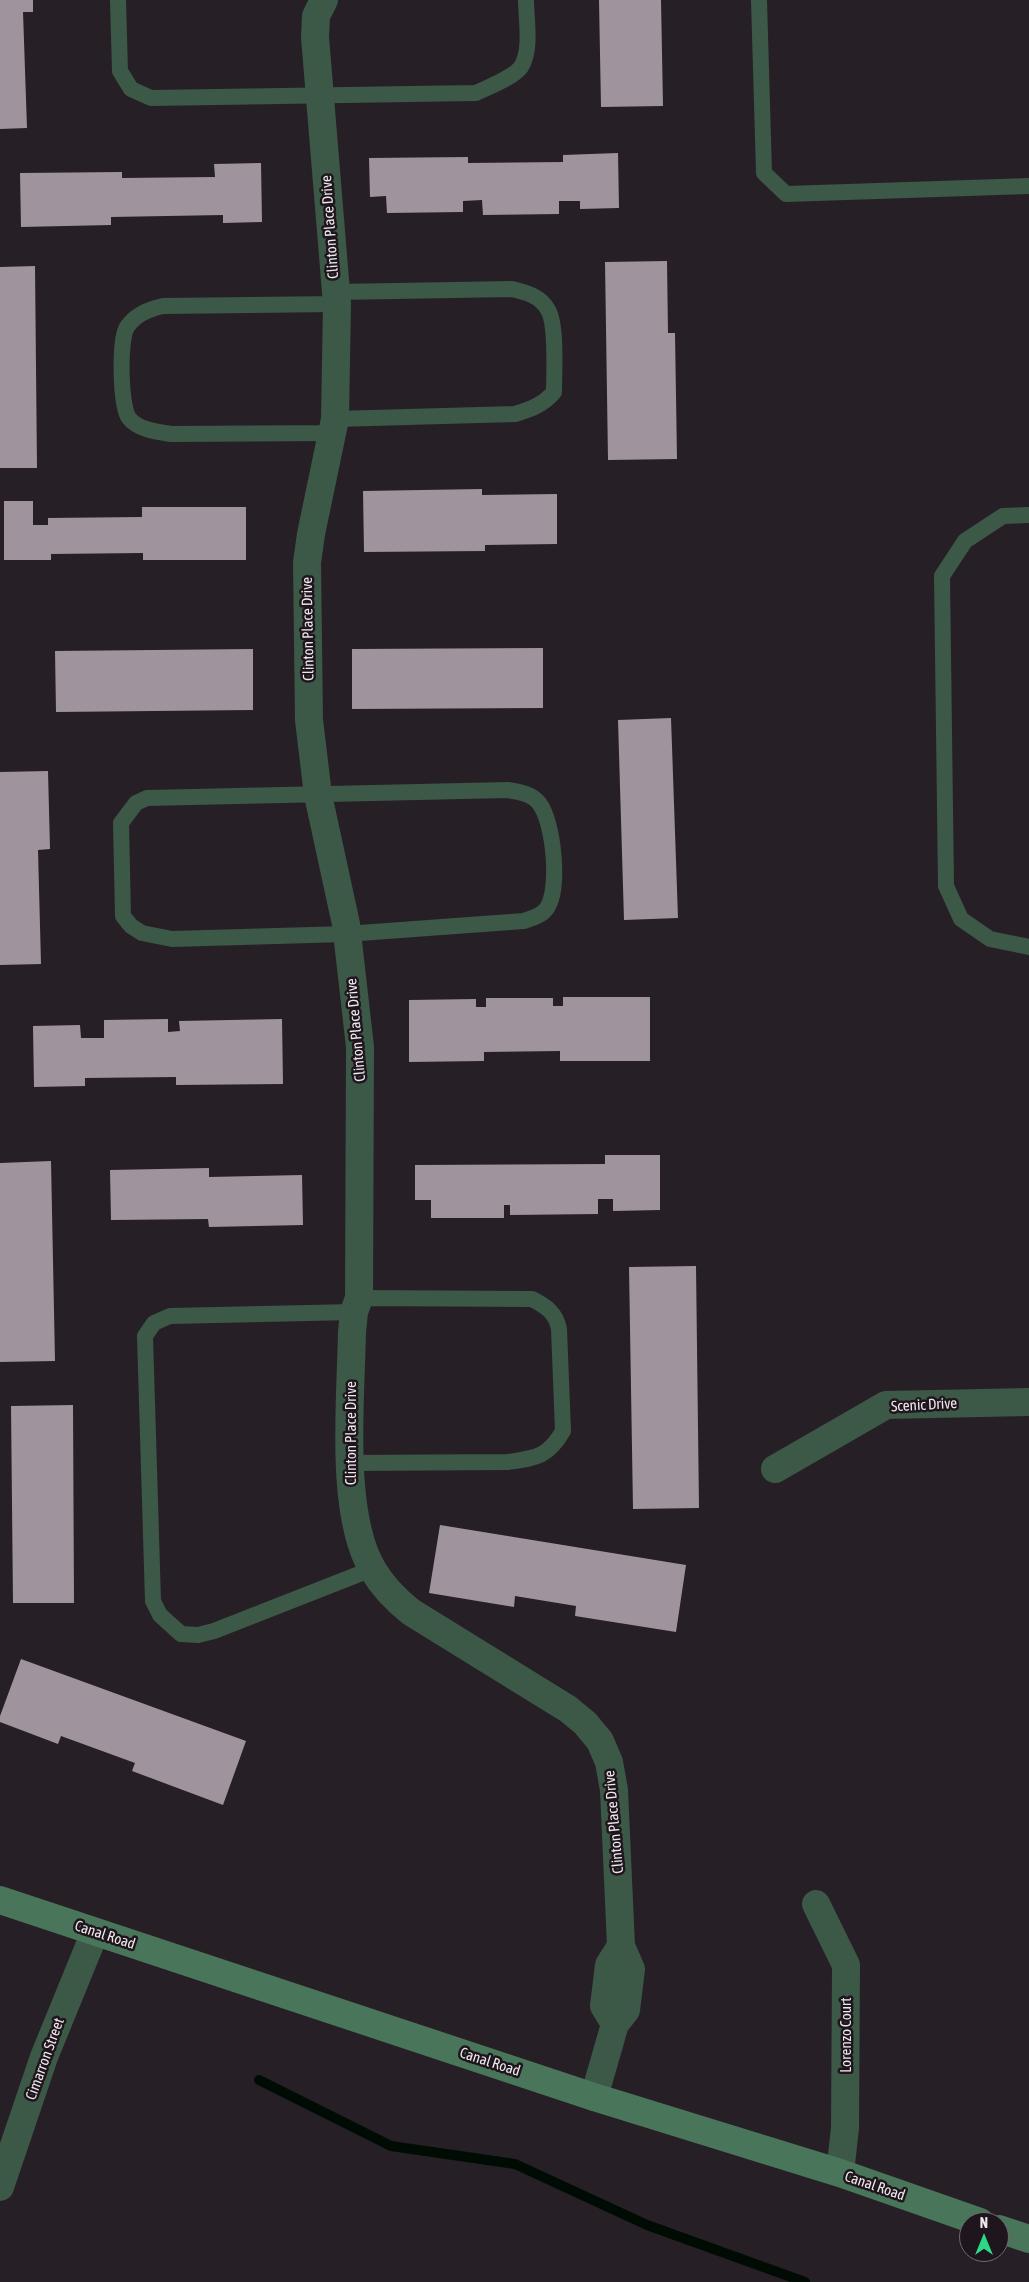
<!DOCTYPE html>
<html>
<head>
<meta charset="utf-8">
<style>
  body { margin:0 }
  #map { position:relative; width:1029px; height:2282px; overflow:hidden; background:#271f26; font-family:"Asap Condensed",sans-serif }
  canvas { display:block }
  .north { position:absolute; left:959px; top:2212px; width:50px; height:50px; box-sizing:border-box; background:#1e161c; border:1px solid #716a70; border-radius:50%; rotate:0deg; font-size:14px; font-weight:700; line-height:20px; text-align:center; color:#eee8ed }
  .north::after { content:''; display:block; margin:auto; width:18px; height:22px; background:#2bd884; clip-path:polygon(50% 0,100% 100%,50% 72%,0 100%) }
</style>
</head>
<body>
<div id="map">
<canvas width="1029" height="2282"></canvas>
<div class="north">N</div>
</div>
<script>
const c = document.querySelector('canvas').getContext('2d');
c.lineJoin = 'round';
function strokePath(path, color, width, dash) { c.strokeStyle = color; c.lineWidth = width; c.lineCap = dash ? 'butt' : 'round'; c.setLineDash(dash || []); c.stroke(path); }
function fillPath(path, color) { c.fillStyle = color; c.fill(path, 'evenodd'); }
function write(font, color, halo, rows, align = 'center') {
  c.font = font + ' "Asap Condensed",sans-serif'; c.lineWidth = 5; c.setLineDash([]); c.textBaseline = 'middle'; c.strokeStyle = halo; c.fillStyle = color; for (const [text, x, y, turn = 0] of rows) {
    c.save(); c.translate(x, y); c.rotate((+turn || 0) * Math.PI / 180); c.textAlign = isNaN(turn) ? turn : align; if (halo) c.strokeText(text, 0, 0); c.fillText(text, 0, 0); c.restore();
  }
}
const stream = new Path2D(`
  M 259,2080 L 391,2146 L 515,2164 L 647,2225 L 805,2282`);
const building = new Path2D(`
  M 0,0 L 33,0 L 33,12 L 23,12 L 27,128 L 0,129 Z
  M 599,0 L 661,0 L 663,106 L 601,107 Z
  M 618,153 L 619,208 L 580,209 L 580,201 L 559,201 L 559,214 L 483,215 L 482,200 L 463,201 L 463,212 L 387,213 L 386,196 L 370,197 L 369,158 L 468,157 L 468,163 L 563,162 L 563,155 Z
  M 261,163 L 262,222 L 223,223 L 223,215 L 111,217 L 111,225 L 21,227 L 20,173 L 122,172 L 122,178 L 215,177 L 214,164 Z
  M 667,261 L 668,333 L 675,333 L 677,459 L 608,460 L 605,262 Z
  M 35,266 L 37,468 L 0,468 L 0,267 Z
  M 482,489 L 482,495 L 557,494 L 557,544 L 485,545 L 485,551 L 364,552 L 363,491 Z
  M 4,501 L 33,501 L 33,525 L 48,525 L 48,518 L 142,517 L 142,507 L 246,507 L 246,560 L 143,560 L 143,553 L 51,554 L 51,560 L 4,560 Z
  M 543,648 L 543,708 L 352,709 L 352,649 Z
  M 253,649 L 253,710 L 56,712 L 55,651 Z
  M 671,718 L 678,918 L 624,920 L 618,720 Z
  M 48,771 L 50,849 L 38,850 L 41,964 L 0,965 L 0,772 Z
  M 563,997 L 650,997 L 650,1061 L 560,1061 L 560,1051 L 484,1052 L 484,1061 L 409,1062 L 409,1000 L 476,999 L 476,1007 L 486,1007 L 486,998 L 553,998 L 553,1006 L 563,1006 Z
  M 168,1019 L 168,1032 L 180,1031 L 179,1021 L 282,1019 L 283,1084 L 176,1085 L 176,1077 L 85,1078 L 85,1086 L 34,1087 L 33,1026 L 80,1025 L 81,1038 L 104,1038 L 104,1020 Z
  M 605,1155 L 660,1155 L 660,1210 L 613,1211 L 613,1199 L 598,1199 L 598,1214 L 510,1215 L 510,1205 L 504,1205 L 504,1218 L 431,1218 L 431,1200 L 415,1200 L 415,1165 L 605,1164 Z
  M 51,1161 L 55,1361 L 0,1362 L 0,1163 Z
  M 209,1168 L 209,1177 L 302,1175 L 303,1225 L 209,1227 L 208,1219 L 111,1220 L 110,1170 Z
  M 696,1266 L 699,1508 L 633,1509 L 629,1267 Z
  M 73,1405 L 74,1603 L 13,1603 L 11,1406 Z
  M 440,1525 L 686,1565 L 676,1632 L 575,1616 L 576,1606 L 515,1596 L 514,1607 L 429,1593 Z
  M 21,1659 L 246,1741 L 223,1805 L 132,1771 L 135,1763 L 61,1736 L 58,1744 L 0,1722 L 0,1716 Z`);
const lane = new Path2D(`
  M 118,0 L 120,71 L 131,89 L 151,98 L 476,93 C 488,87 513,78 521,67 C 532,50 526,19 526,0
  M 759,0 L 764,173 L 786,194 L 1029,186
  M 335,292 L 512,289 C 525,292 541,296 548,310 C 557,324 554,373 554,392 C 543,405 531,409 515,414 L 335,419
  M 331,433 L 171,434 C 158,432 138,430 129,418 C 120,406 119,339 127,327 C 135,315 149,309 163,306 L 337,304
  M 1029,515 L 1003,516 L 965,541 L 942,576 L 946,886 L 961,919 L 990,939 L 1029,947
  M 508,790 C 520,792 532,794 539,803 C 554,822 560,889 547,908 C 542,916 532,918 524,921 L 346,934 L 172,939 L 142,933 L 131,926 L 123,916 L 121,823 L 136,803 L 147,798 Z
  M 354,1312 L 170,1316 L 154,1323 L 145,1336 L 153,1601 L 160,1615 L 181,1634 L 198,1635 L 214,1631 L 372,1569
  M 350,1463 L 508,1462 C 536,1458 548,1457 563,1431 L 559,1329 C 556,1313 546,1306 532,1299 L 359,1298`);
const street = new Path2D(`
  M 324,0 L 316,16 L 315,37 L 337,304 L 335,419 L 311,534 L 307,563 L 309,720 L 318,795 L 346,924 L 360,1047 L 359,1298 L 354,1312 L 352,1332 C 351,1397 339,1514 373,1570 C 383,1587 396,1600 411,1612 L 568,1709 L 585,1723 L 600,1741 L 609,1762 L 614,1790 L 621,1946 L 631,1969 L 626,2010 L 615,2024 L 594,2097
  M 775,1469 L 886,1405 L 1029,1402
  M 816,1904 L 846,1965 L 845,2128 L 840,2173
  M 615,2024 L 604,2006 L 609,1965 L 621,1946
  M 0,2187 L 44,2057 L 95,1932`);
const secondary = new Path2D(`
  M 0,1900 L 594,2097 L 840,2173 L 980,2222
  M 999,2229 L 1029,2239`);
const streetNames = [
  ["Clinton Place Drive",330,227,-94],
  ["Clinton Place Drive",308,629,-91],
  ["Clinton Place Drive",356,1030,-95],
  ["Scenic Drive",924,1405,-3],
  ["Clinton Place Drive",351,1433,-90],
  ["Clinton Place Drive",614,1822,-95],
  ["Canal Road",105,1935,18],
  ["Lorenzo Court",846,2035,-90],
  ["Cimarron Street",45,2059,-70],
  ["Canal Road",490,2062,18],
  ["Canal Road",875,2186,19]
];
strokePath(stream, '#000c03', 10);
fillPath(building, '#9f949d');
strokePath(lane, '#3c5846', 16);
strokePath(street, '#3c5846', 28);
strokePath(secondary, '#49765a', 28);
write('15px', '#eee8ed', '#1e161c', streetNames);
</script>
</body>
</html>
